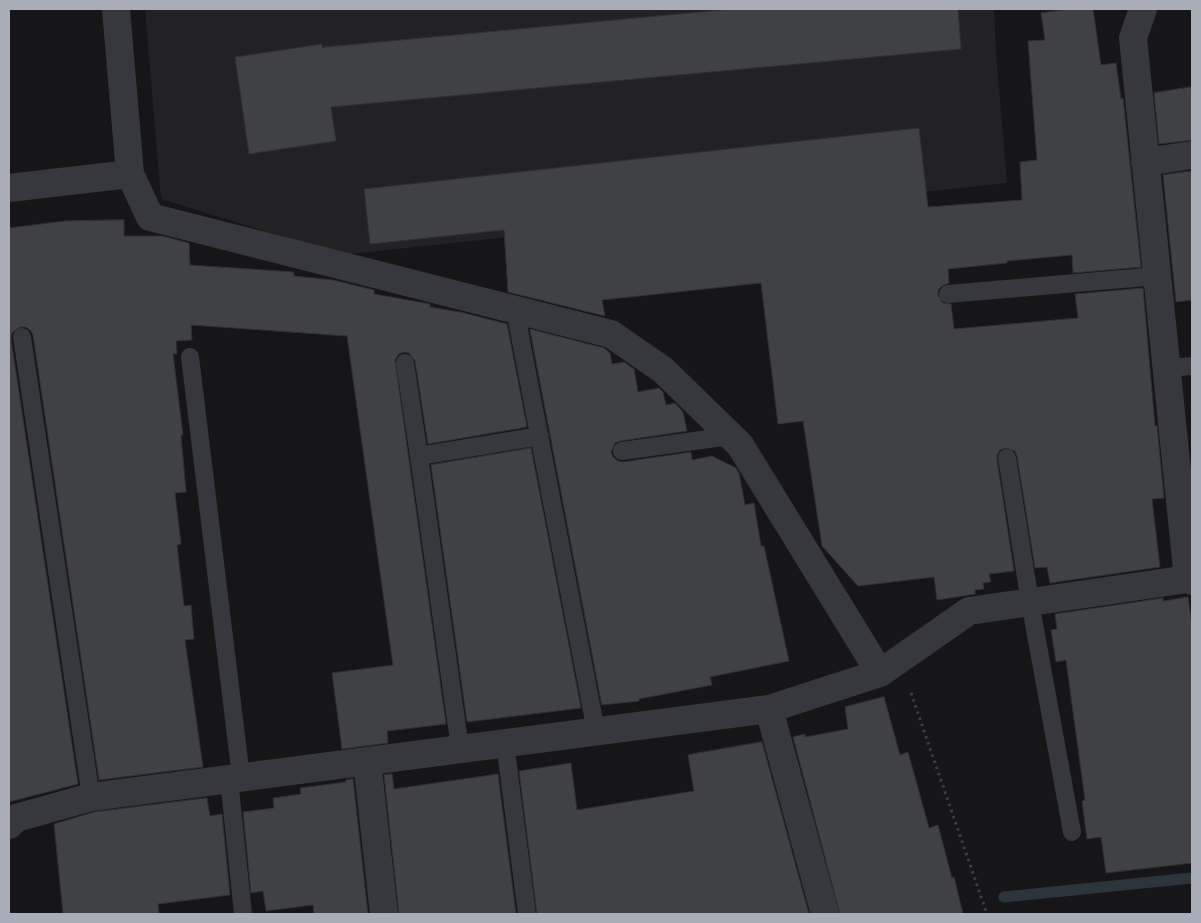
<!DOCTYPE html>
<html>
<head>
<meta charset="utf-8">
<style>
  body { margin:0 }
  #map { position:relative; width:1201px; height:923px; overflow:hidden; background:#161618; font-family:Quicksand,sans-serif }
  canvas { display:block }
  .frame { position:absolute; inset:0; border:10px solid #a8adb8; pointer-events:none }
</style>
</head>
<body>
<div id="map">
<canvas width="1201" height="923"></canvas>
<div class="frame"></div>
</div>
<script>
const c = document.querySelector('canvas').getContext('2d');
c.lineJoin = 'round';
function fillPath(path, color) { c.fillStyle = color; c.fill(path, 'evenodd'); }
function strokePath(path, color, width, dash) { c.strokeStyle = color; c.lineWidth = width; c.lineCap = dash ? 'butt' : 'round'; c.setLineDash(dash || []); c.stroke(path); }
const built = new Path2D(`
  M 145,9 L 994,9 L 996,53 L 1007,183 L 342,255 L 161,199 Z`);
const stream = new Path2D(`
  M 1004,897 L 1192,878`);
const building = new Path2D(`
  M 733,9 L 958,9 L 961,49 L 331,107 L 336,141 L 249,154 L 235,57 L 322,44 L 322,47 Z
  M 1070,9 L 1093,9 L 1101,65 L 1116,63 L 1121,99 L 1123,98 L 1141,267 L 1073,273 L 1072,255 L 1007,261 L 1007,263 L 948,269 L 949,283 L 942,286 L 938,290 L 938,295 L 943,303 L 951,304 L 954,329 L 1078,318 L 1075,294 L 1143,288 L 1155,426 L 1157,426 L 1164,498 L 1152,499 L 1160,567 L 1050,583 L 1047,567 L 1035,568 L 1017,456 L 1015,451 L 1006,448 L 1000,450 L 997,455 L 997,460 L 1014,571 L 989,574 L 991,582 L 983,583 L 984,589 L 975,590 L 975,594 L 937,600 L 934,577 L 858,586 L 822,546 L 803,421 L 778,424 L 761,283 L 602,300 L 605,316 L 508,292 L 504,230 L 370,244 L 364,189 L 919,128 L 928,207 L 1022,200 L 1020,162 L 1037,160 L 1028,41 L 1045,40 L 1041,13 Z
  M 1192,87 L 1192,140 L 1159,144 L 1154,93 Z
  M 1192,171 L 1192,300 L 1176,302 L 1163,175 Z
  M 124,220 L 124,236 L 162,236 L 189,243 L 190,265 L 294,272 L 294,276 L 333,280 L 374,290 L 374,294 L 425,303 L 430,304 L 430,307 L 460,312 L 507,324 L 527,427 L 428,444 L 415,361 L 409,353 L 404,352 L 399,354 L 395,360 L 446,724 L 387,731 L 388,743 L 342,749 L 332,673 L 393,665 L 347,336 L 191,325 L 192,340 L 176,341 L 177,354 L 173,354 L 183,435 L 181,435 L 186,492 L 175,493 L 181,544 L 177,545 L 184,606 L 191,605 L 194,639 L 185,640 L 203,767 L 99,780 L 33,335 L 31,331 L 26,327 L 20,327 L 12,333 L 11,339 L 78,784 L 9,802 L 9,228 L 65,221 Z
  M 530,329 L 604,348 L 610,353 L 612,364 L 624,362 L 634,369 L 638,392 L 659,388 L 663,392 L 666,405 L 675,403 L 683,412 L 687,431 L 620,441 L 615,443 L 611,452 L 613,457 L 618,461 L 623,462 L 691,452 L 692,460 L 712,456 L 736,468 L 739,473 L 745,505 L 754,503 L 761,546 L 764,546 L 789,661 L 710,677 L 712,685 L 639,699 L 639,701 L 602,705 Z
  M 531,448 L 581,708 L 467,722 L 431,465 Z
  M 1188,597 L 1192,625 L 1192,863 L 1106,873 L 1101,837 L 1087,839 L 1082,801 L 1085,800 L 1066,660 L 1056,662 L 1051,630 L 1057,629 L 1055,614 L 1163,598 L 1163,601 Z
  M 884,697 L 900,755 L 908,752 L 929,828 L 938,825 L 952,878 L 954,877 L 963,914 L 840,914 L 793,737 L 805,734 L 805,737 L 848,729 L 845,707 Z
  M 762,742 L 809,914 L 537,914 L 519,771 L 571,763 L 577,810 L 694,791 L 688,755 Z
  M 392,774 L 394,789 L 498,774 L 516,914 L 399,914 L 384,775 Z
  M 353,779 L 368,914 L 314,914 L 313,905 L 266,911 L 263,891 L 251,893 L 243,812 L 274,808 L 273,798 L 301,794 L 300,788 L 346,782 L 346,780 Z
  M 207,798 L 210,816 L 222,814 L 230,895 L 158,904 L 159,914 L 63,914 L 54,824 L 94,812 Z`);
const path = new Path2D(`
  M 911,693 L 987,914`);
const service = new Path2D(`
  M 948,294 L 1157,276
  M 515,310 L 596,731
  M 22,337 L 91,797
  M 190,357 L 241,777
  M 405,363 L 419,456 L 460,748
  M 1166,368 L 1192,366
  M 622,451 L 730,436
  M 419,456 L 540,436
  M 1007,458 L 1030,602 L 1072,832
  M 505,743 L 527,914
  M 229,779 L 243,914`);
const minor = new Path2D(`
  M 1143,9 L 1133,38 L 1188,579
  M 1145,162 L 1192,155
  M 130,174 L 150,217 L 611,334 L 663,370 L 740,445 L 880,673
  M 9,188 L 130,174 L 116,9
  M 769,709 L 825,914
  M 367,761 L 384,914
  M 9,825 L 16,818 L 91,797 L 769,709 L 880,673 L 969,611 L 1188,579 L 1192,581`);
fillPath(built, '#222225');
strokePath(stream, '#2c353c', 11);
fillPath(building, '#404145');
strokePath(building, '#303034', 1);
strokePath(path, '#3d3f44', 3, [2.5, 4]);
strokePath(service, '#37383d', 18);
strokePath(minor, '#37383d', 28);
</script>
</body>
</html>
